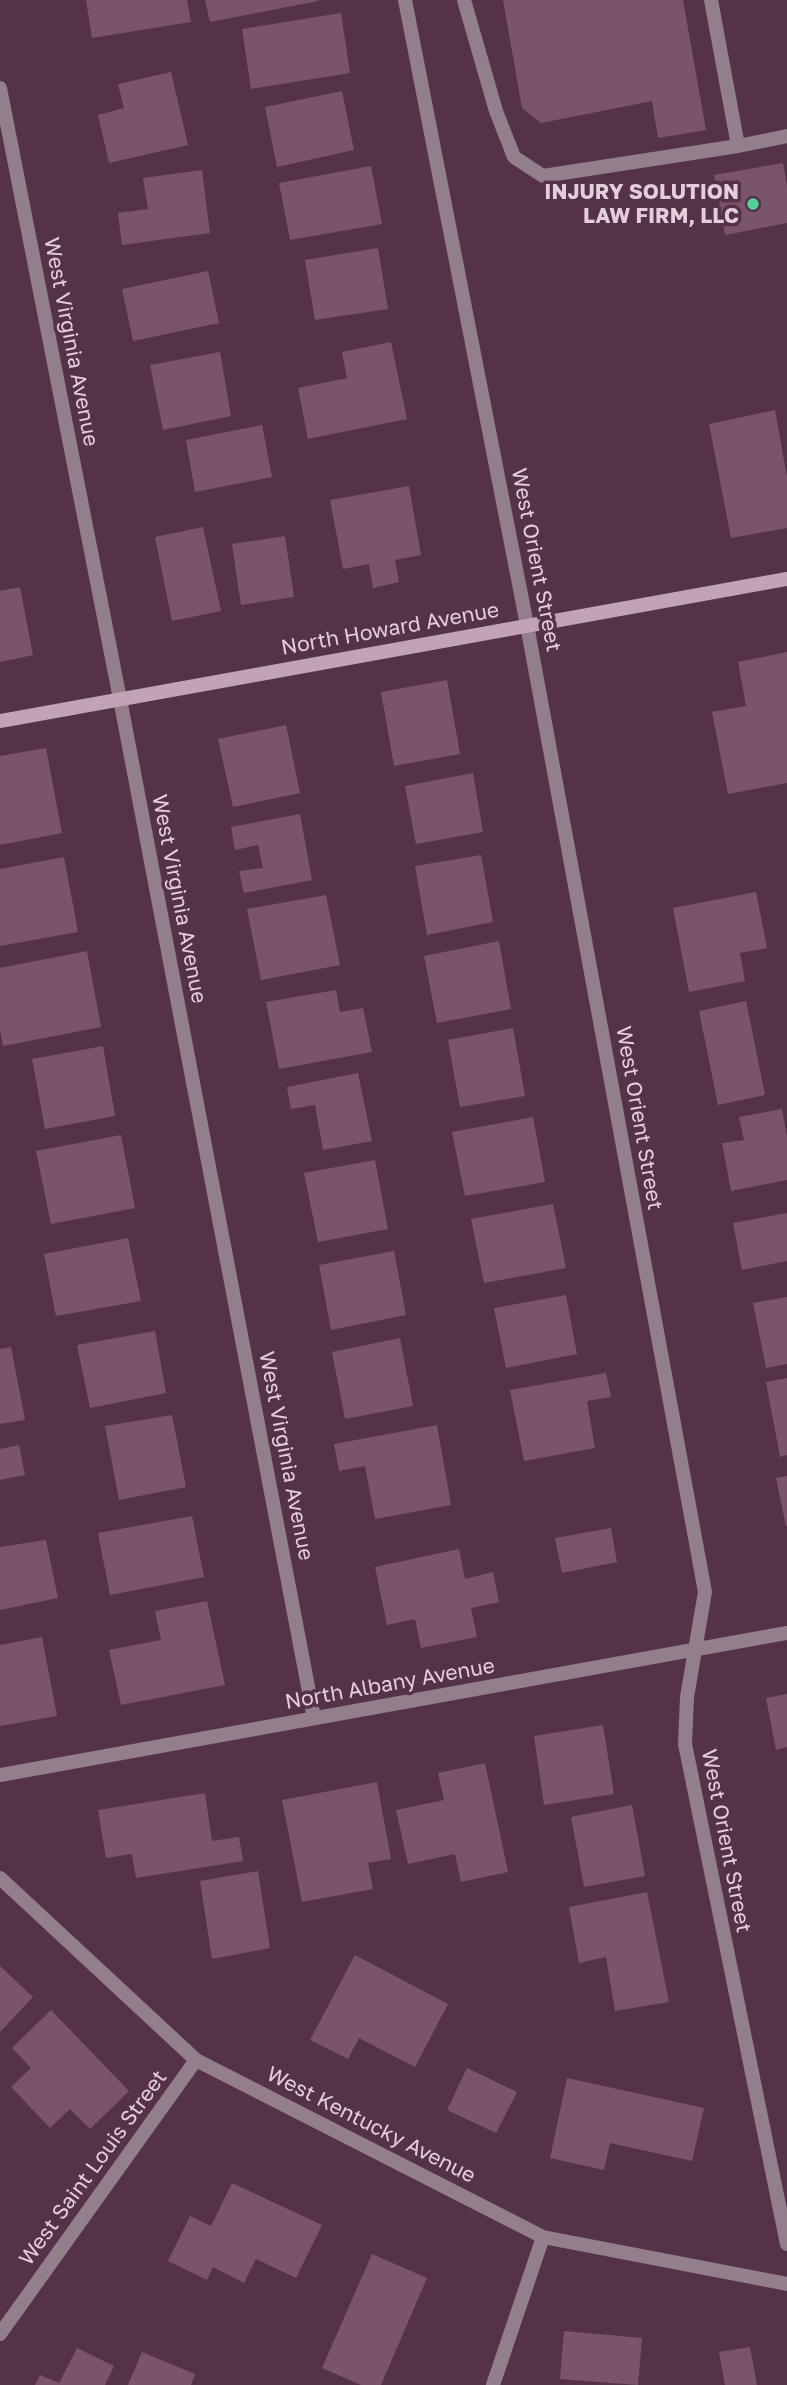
<!DOCTYPE html>
<html>
<head>
<meta charset="utf-8">
<style>
  body { margin:0 }
  canvas { display:block; background:#553249 }
</style>
</head>
<body>
<canvas width="787" height="2385"></canvas>
<script>
const c = document.querySelector('canvas').getContext('2d');
c.lineJoin = 'round';
function fillPath(path, color) { c.fillStyle = color; c.fill(path, 'evenodd'); }
function strokePath(path, color, width, dash) { c.strokeStyle = color; c.lineWidth = width; c.lineCap = dash ? 'butt' : 'round'; c.setLineDash(dash || []); c.stroke(path); }
function write(font, color, halo, rows, align = 'center') {
  c.font = font + ' "Golos Text",sans-serif'; c.lineWidth = 7; c.setLineDash([]); c.textBaseline = 'middle'; c.strokeStyle = halo; c.fillStyle = color; for (const [text, x, y, turn = 0] of rows) {
    c.save(); c.translate(x, y); c.rotate((+turn || 0) * Math.PI / 180); c.textAlign = isNaN(turn) ? turn : align; if (halo) c.strokeText(text, 0, 0); c.fillText(text, 0, 0); c.restore();
  }
}
const building = new Path2D(`
  M 86,0 L 187,0 L 191,22 L 92,38 Z
  M 205,0 L 318,0 L 318,1 L 210,22 Z
  M 503,0 L 683,0 L 706,130 L 658,138 L 652,101 L 541,123 L 522,108 Z
  M 341,13 L 350,73 L 251,89 L 242,29 Z
  M 171,72 L 188,145 L 109,163 L 98,115 L 124,108 L 118,84 Z
  M 342,91 L 354,150 L 277,167 L 265,107 Z
  M 783,163 L 787,186 L 787,223 L 725,235 L 714,175 Z
  M 371,166 L 382,224 L 290,240 L 279,183 Z
  M 202,170 L 210,233 L 122,245 L 118,213 L 148,209 L 143,178 Z
  M 378,248 L 388,309 L 315,320 L 305,260 Z
  M 208,271 L 219,323 L 133,341 L 122,289 Z
  M 391,342 L 407,419 L 308,439 L 298,388 L 347,378 L 342,352 Z
  M 220,352 L 231,416 L 163,430 L 150,365 Z
  M 775,410 L 787,477 L 787,528 L 731,538 L 709,424 Z
  M 262,425 L 272,477 L 195,492 L 186,440 Z
  M 409,486 L 421,555 L 395,560 L 399,582 L 373,588 L 369,564 L 343,569 L 330,500 Z
  M 203,527 L 221,611 L 172,621 L 155,537 Z
  M 285,536 L 294,597 L 241,605 L 232,544 Z
  M 20,587 L 33,655 L 0,662 L 0,591 Z
  M 787,652 L 787,783 L 728,794 L 712,712 L 746,706 L 738,662 Z
  M 447,680 L 460,754 L 394,766 L 381,692 Z
  M 286,725 L 300,793 L 233,807 L 218,739 Z
  M 46,748 L 62,833 L 0,845 L 0,756 Z
  M 473,773 L 483,832 L 416,844 L 405,786 Z
  M 300,814 L 312,880 L 244,893 L 239,871 L 263,868 L 258,845 L 235,850 L 231,827 Z
  M 481,855 L 493,922 L 427,935 L 415,866 Z
  M 64,857 L 78,932 L 0,946 L 0,869 Z
  M 756,892 L 767,948 L 740,953 L 745,981 L 689,992 L 673,908 Z
  M 326,895 L 340,965 L 261,980 L 247,909 Z
  M 499,941 L 511,1009 L 437,1023 L 424,956 Z
  M 87,951 L 101,1027 L 3,1046 L 0,1030 L 0,968 Z
  M 336,990 L 340,1012 L 363,1008 L 372,1052 L 279,1069 L 266,1002 Z
  M 746,1001 L 765,1095 L 718,1105 L 699,1011 Z
  M 513,1028 L 525,1096 L 460,1107 L 448,1040 Z
  M 103,1046 L 115,1116 L 45,1129 L 32,1059 Z
  M 358,1073 L 372,1141 L 323,1150 L 315,1105 L 291,1109 L 287,1087 Z
  M 782,1109 L 787,1136 L 787,1180 L 731,1191 L 722,1143 L 744,1140 L 739,1117 Z
  M 533,1117 L 545,1182 L 465,1196 L 452,1132 Z
  M 121,1135 L 135,1208 L 51,1224 L 36,1151 Z
  M 375,1160 L 388,1229 L 318,1242 L 304,1173 Z
  M 553,1204 L 566,1268 L 484,1283 L 471,1219 Z
  M 787,1213 L 787,1261 L 742,1270 L 733,1223 Z
  M 128,1238 L 141,1301 L 56,1316 L 44,1254 Z
  M 394,1251 L 406,1315 L 331,1330 L 319,1265 Z
  M 566,1295 L 577,1354 L 506,1368 L 494,1308 Z
  M 787,1297 L 787,1364 L 766,1368 L 753,1303 Z
  M 155,1331 L 166,1393 L 90,1408 L 77,1345 Z
  M 400,1338 L 413,1406 L 345,1419 L 332,1352 Z
  M 11,1347 L 25,1420 L 0,1424 L 0,1349 Z
  M 606,1373 L 611,1397 L 587,1401 L 595,1448 L 524,1461 L 510,1390 Z
  M 787,1378 L 787,1455 L 780,1457 L 766,1382 Z
  M 172,1415 L 186,1487 L 119,1500 L 105,1426 Z
  M 437,1425 L 451,1505 L 375,1519 L 365,1466 L 339,1471 L 334,1444 Z
  M 19,1445 L 25,1475 L 0,1480 L 0,1449 Z
  M 787,1476 L 787,1526 L 786,1526 L 776,1478 Z
  M 192,1516 L 204,1577 L 110,1595 L 98,1533 Z
  M 611,1528 L 617,1562 L 562,1573 L 555,1538 Z
  M 46,1540 L 58,1598 L 0,1610 L 0,1547 Z
  M 459,1549 L 465,1579 L 493,1572 L 499,1602 L 471,1608 L 477,1637 L 421,1648 L 415,1619 L 387,1625 L 375,1567 Z
  M 207,1601 L 225,1685 L 121,1705 L 109,1650 L 161,1640 L 155,1611 Z
  M 42,1637 L 57,1716 L 0,1726 L 0,1645 Z
  M 787,1694 L 787,1747 L 776,1750 L 766,1698 Z
  M 603,1725 L 614,1794 L 544,1805 L 534,1736 Z
  M 485,1763 L 508,1872 L 461,1882 L 455,1854 L 408,1864 L 396,1810 L 444,1800 L 438,1773 Z
  M 377,1782 L 391,1859 L 368,1863 L 373,1889 L 302,1902 L 282,1800 Z
  M 205,1793 L 212,1841 L 239,1837 L 243,1861 L 136,1878 L 132,1854 L 106,1858 L 98,1810 Z
  M 632,1805 L 645,1876 L 584,1887 L 571,1817 Z
  M 258,1871 L 270,1948 L 212,1959 L 200,1881 Z
  M 647,1892 L 669,2002 L 615,2011 L 606,1957 L 579,1963 L 569,1907 Z
  M 355,1955 L 448,2004 L 415,2067 L 359,2038 L 348,2059 L 310,2040 Z
  M 0,1966 L 33,1997 L 0,2032 Z
  M 51,2010 L 129,2091 L 90,2129 L 70,2109 L 50,2128 L 11,2087 L 31,2068 L 12,2048 Z
  M 467,2068 L 517,2092 L 496,2133 L 447,2110 Z
  M 567,2078 L 704,2108 L 692,2161 L 610,2143 L 604,2170 L 550,2158 Z
  M 232,2183 L 322,2225 L 296,2278 L 256,2259 L 244,2283 L 213,2267 L 207,2280 L 168,2261 L 190,2216 L 211,2226 Z
  M 372,2254 L 427,2278 L 381,2385 L 361,2385 L 322,2368 Z
  M 564,2331 L 642,2338 L 638,2385 L 560,2379 Z
  M 750,2347 L 757,2385 L 725,2385 L 719,2352 Z
  M 77,2348 L 114,2366 L 105,2385 L 35,2385 L 40,2375 L 59,2383 Z
  M 142,2352 L 195,2374 L 191,2385 L 128,2385 Z`);
const lane = new Path2D(`
  M 464,0 L 496,111 L 514,157 L 543,176 L 738,146
  M 711,0 L 738,146 L 787,136`);
const street = new Path2D(`
  M 405,0 L 527,625 L 705,1592 L 687,1697 L 685,1744 L 787,2244
  M 0,88 L 120,699 L 314,1718
  M 0,1775 L 787,1633
  M 0,1878 L 196,2060 L 543,2237 L 787,2284
  M 0,2334 L 196,2060
  M 493,2385 L 543,2237`);
const secondary = new Path2D(`
  M 0,721 L 787,579`);
const markers = [
  [753,204,7,"#51d397"]
];
const poiNames = [
  ["INJURY SOLUTION",739,192],
  ["LAW FIRM, LLC",739,216]
];
const streetNames = [
  ["West Virginia Avenue",71,342,79],
  ["West Orient Street",536,560,79],
  ["North Howard Avenue",390,629,-10],
  ["West Virginia Avenue",179,899,79],
  ["West Orient Street",639,1118,80],
  ["West Virginia Avenue",286,1456,79],
  ["North Albany Avenue",390,1684,-10],
  ["West Orient Street",726,1841,79],
  ["West Kentucky Avenue",371,2125,27],
  ["West Saint Louis Street",93,2168,-54]
];
fillPath(building, '#7a546d');
strokePath(lane, '#927f8b', 14);
strokePath(street, '#927f8b', 14);
strokePath(secondary, '#c0a3b5', 14);
for (const [x, y, r, color] of markers) { const dot = new Path2D(); dot.arc(x, y, r, 0, 2 * Math.PI); c.fillStyle = color; c.fill(dot); strokePath(dot, '#553249', 2.5); }
write('bold 21px', '#e4cedc', '#553249', poiNames, 'right');
write('21px', '#e4cedc', '#553249', streetNames);
</script>
</body>
</html>
